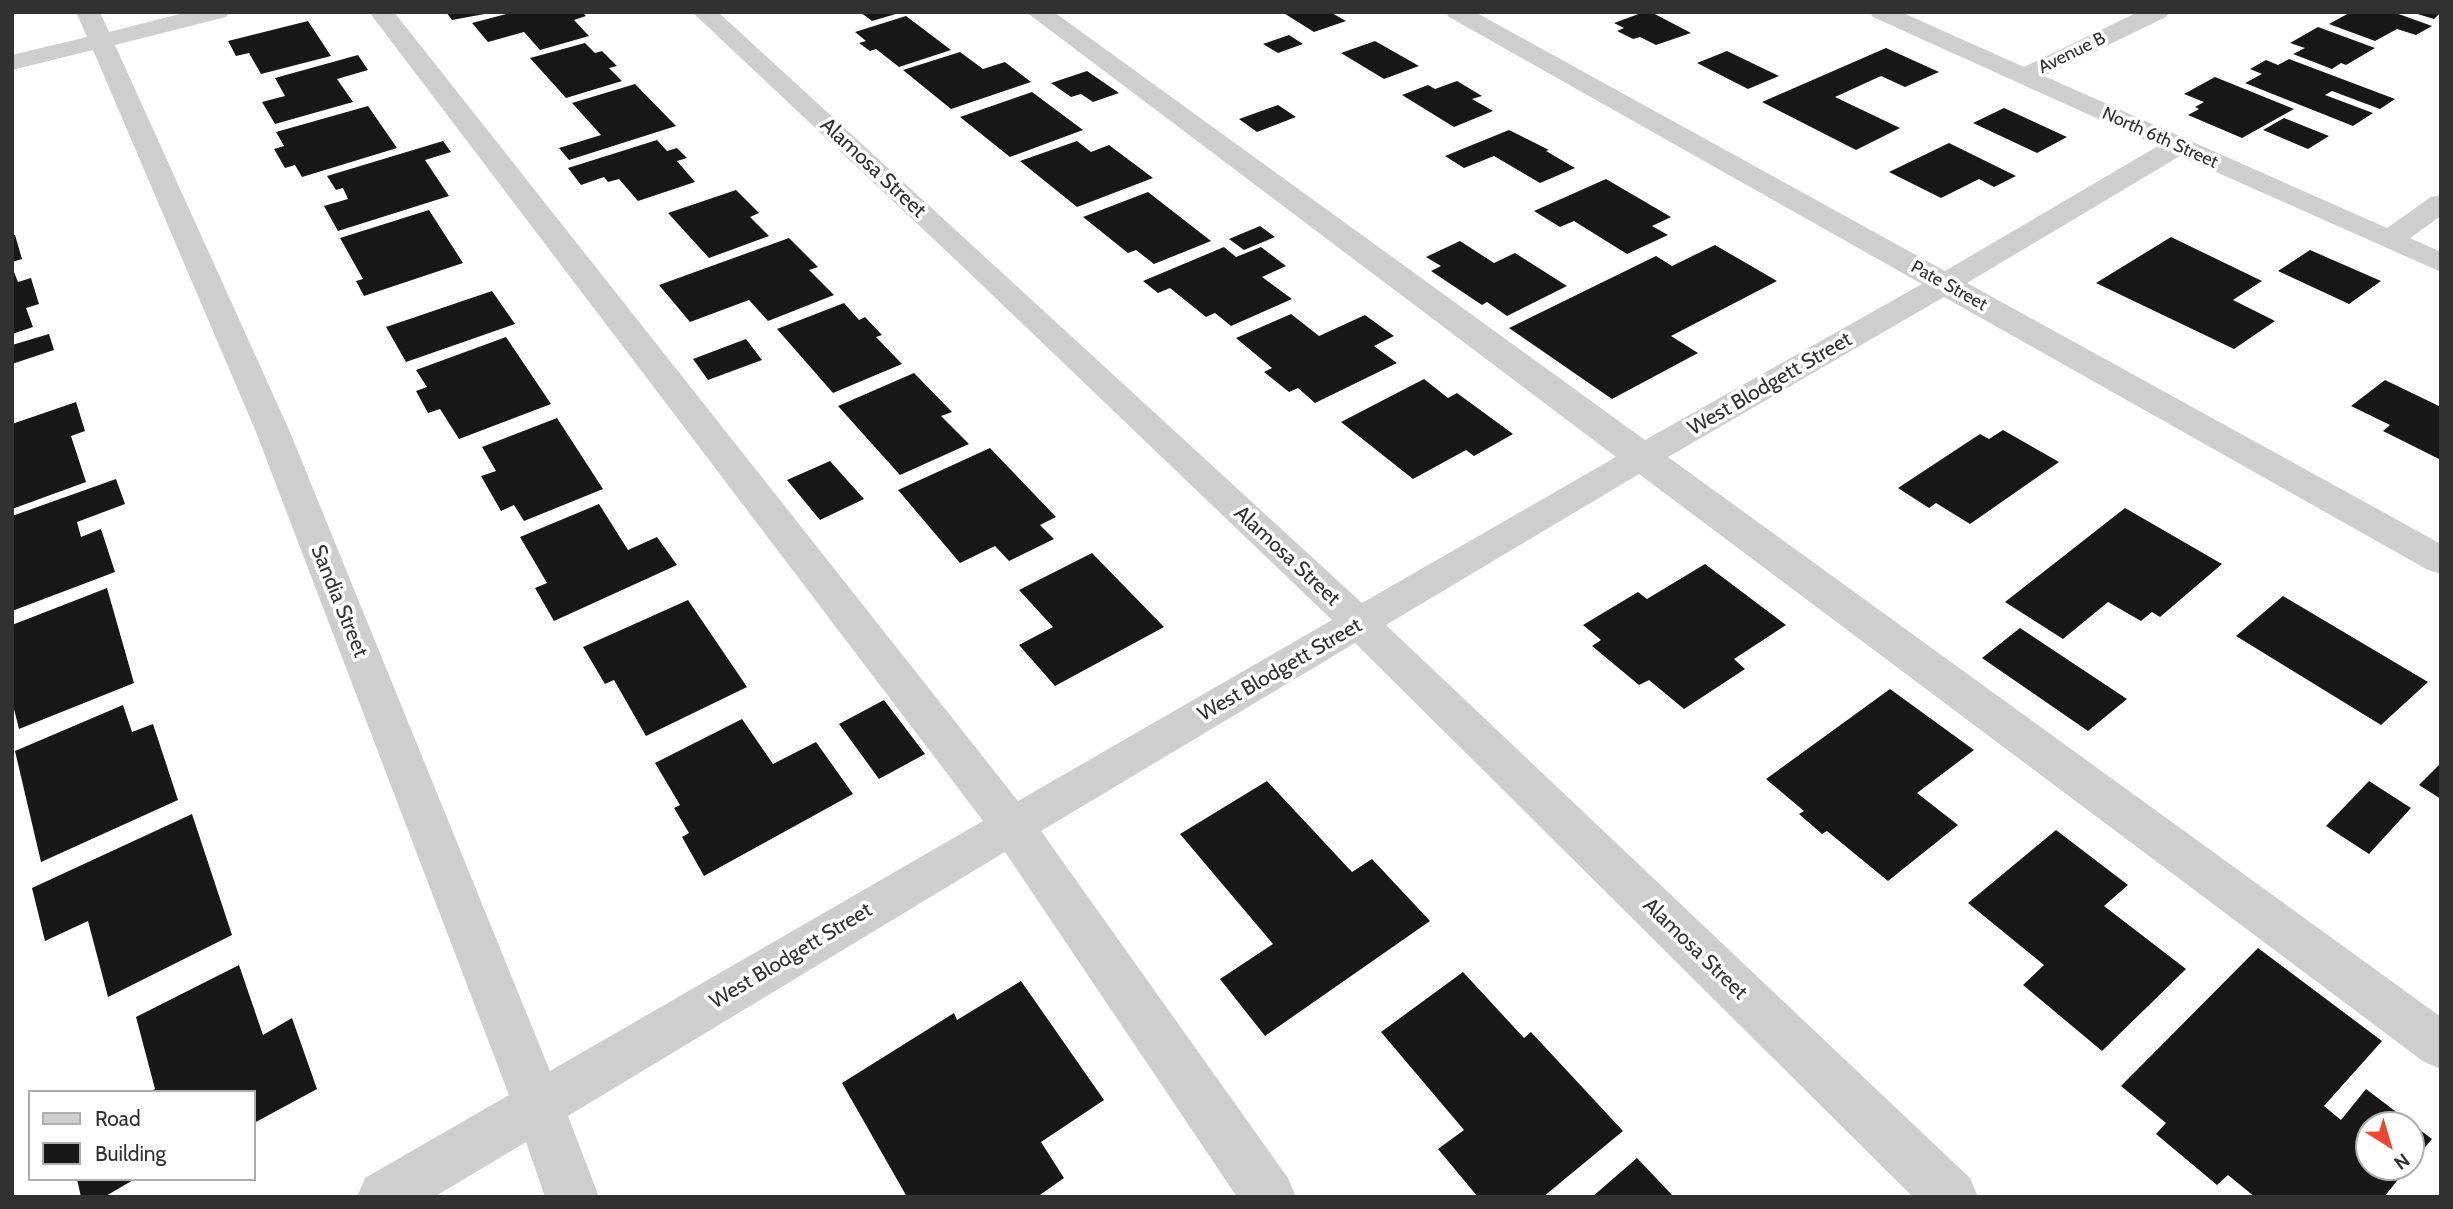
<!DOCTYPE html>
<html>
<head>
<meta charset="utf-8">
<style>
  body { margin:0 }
  #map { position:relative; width:2453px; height:1209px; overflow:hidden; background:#fff; font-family:Cabin,sans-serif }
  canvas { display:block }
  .frame { position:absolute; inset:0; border:14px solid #313131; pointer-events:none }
  .legend { position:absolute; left:28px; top:1090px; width:228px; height:91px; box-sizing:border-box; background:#fff; border:2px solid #adadad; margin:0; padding:9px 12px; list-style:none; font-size:21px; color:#313131 }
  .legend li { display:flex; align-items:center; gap:14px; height:35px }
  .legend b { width:35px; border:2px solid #adadad }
  .north { position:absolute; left:2355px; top:1111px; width:70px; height:70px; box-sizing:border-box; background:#fff; border:2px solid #adadad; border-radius:50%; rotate:143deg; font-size:19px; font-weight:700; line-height:28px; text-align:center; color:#313131 }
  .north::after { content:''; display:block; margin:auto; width:24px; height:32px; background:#eb4630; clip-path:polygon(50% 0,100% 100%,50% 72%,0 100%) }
</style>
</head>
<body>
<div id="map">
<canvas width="2453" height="1209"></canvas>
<div class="frame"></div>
<ul class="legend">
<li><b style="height:9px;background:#cecece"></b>Road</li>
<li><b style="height:19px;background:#181818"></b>Building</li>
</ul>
<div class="north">N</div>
</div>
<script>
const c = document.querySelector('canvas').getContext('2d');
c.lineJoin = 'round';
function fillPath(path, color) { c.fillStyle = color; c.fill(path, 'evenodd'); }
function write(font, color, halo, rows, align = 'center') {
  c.font = font + ' Cabin,sans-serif'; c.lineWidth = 7; c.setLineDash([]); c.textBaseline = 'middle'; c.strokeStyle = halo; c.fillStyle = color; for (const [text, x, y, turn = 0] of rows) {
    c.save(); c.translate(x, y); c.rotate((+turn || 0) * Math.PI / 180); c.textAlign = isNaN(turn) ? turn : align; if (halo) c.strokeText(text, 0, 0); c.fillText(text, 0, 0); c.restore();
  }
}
const building = new Path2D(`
  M 446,12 L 490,12 L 490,13 L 452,20 Z
  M 514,12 L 582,12 L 586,16 L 574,20 L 589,36 L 540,50 L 524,32 L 488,42 L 472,23 Z
  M 860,12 L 899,12 L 899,13 L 872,21 Z
  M 1282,12 L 1330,12 L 1346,21 L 1314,32 Z
  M 1644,12 L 1651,12 L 1691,33 L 1656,45 L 1640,37 L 1633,39 L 1617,31 L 1624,28 L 1614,23 Z
  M 2351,12 L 2393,12 L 2432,26 L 2416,35 L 2397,29 L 2375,41 L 2329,24 Z
  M 2441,12 L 2434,19 L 2414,13 L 2414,12 Z
  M 906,16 L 951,50 L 899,67 L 876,49 L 870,51 L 859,43 L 866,41 L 855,32 Z
  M 308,21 L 331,56 L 261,74 L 249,53 L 236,56 L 228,41 Z
  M 2318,27 L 2375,48 L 2346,65 L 2341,63 L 2332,69 L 2293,54 L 2305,48 L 2290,43 Z
  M 1289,35 L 1303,44 L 1278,53 L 1263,44 Z
  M 1375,41 L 1419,66 L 1384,79 L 1341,53 Z
  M 585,43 L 595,53 L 602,51 L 617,66 L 609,68 L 622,81 L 566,98 L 530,58 Z
  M 1886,48 L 1939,72 L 1905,87 L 1881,76 L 1835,97 L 1900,128 L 1856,150 L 1762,102 Z
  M 1727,51 L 1779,76 L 1748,89 L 1697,63 Z
  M 960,52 L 983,69 L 1005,62 L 1031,82 L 951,109 L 903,70 Z
  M 358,55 L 368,70 L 337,79 L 353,102 L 275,124 L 262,102 L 285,96 L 275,78 Z
  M 2289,59 L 2395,99 L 2380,109 L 2332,91 L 2325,95 L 2373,113 L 2353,126 L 2245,83 L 2262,74 L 2250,69 L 2266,60 L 2278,65 Z
  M 1087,71 L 1119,93 L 1093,102 L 1081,94 L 1071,97 L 1051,83 Z
  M 2215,77 L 2294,109 L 2242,138 L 2188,115 L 2199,109 L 2195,107 L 2204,102 L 2184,94 Z
  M 1457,81 L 1482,96 L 1472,99 L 1493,111 L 1454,127 L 1402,95 L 1428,85 L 1435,89 Z
  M 635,84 L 676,126 L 569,160 L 559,148 L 601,135 L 572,103 Z
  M 1032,92 L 1083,130 L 1010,157 L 960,117 Z
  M 1278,105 L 1296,117 L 1257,132 L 1239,119 Z
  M 368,106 L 397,148 L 302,177 L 295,165 L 285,168 L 274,149 L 284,146 L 276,132 Z
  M 2004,108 L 2067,137 L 2037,153 L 1973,123 Z
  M 2284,118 L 2329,136 L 2308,149 L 2263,130 Z
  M 1509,130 L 1549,150 L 1546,151 L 1575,168 L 1540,183 L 1494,156 L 1464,168 L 1445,156 Z
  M 657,140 L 667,151 L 677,148 L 687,158 L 677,161 L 695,182 L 638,201 L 619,179 L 608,182 L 604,177 L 581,185 L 568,168 Z
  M 443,141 L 451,152 L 425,160 L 449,196 L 338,231 L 324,206 L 348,199 L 343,188 L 336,190 L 327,176 Z
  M 1077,141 L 1091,152 L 1109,145 L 1153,178 L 1077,207 L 1020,161 Z
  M 1949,143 L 2016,176 L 1994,187 L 1979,179 L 1941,198 L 1889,172 Z
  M 1606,179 L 1671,217 L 1652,226 L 1668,235 L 1627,254 L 1574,221 L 1560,227 L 1534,211 Z
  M 736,190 L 759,213 L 750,217 L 769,236 L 709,258 L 668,213 Z
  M 1148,192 L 1211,241 L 1154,264 L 1136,250 L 1128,253 L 1083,217 Z
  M 429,210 L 463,263 L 364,296 L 356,281 L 363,279 L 340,238 Z
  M 1260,226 L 1275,237 L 1244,250 L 1229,239 Z
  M 12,235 L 15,235 L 22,259 L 12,262 Z
  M 2171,237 L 2262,281 L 2233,300 L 2275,321 L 2234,349 L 2096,283 Z
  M 789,238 L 818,267 L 809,270 L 834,295 L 768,321 L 749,300 L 690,322 L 659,285 Z
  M 1460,241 L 1494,263 L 1515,253 L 1567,286 L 1507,316 L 1487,302 L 1482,305 L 1431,271 L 1441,266 L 1426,257 Z
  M 1715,245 L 1777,281 L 1671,336 L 1698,353 L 1612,399 L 1509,328 L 1656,256 L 1672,266 Z
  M 1224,247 L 1236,257 L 1261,247 L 1286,266 L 1262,277 L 1292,299 L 1231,326 L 1215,313 L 1206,317 L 1170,288 L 1158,293 L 1143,281 Z
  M 2310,250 L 2381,281 L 2349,304 L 2278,271 Z
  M 12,267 L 18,282 L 31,278 L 39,304 L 26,308 L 33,327 L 12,334 Z
  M 492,291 L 515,324 L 406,362 L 386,327 Z
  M 844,303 L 859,320 L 865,317 L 882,335 L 876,337 L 902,364 L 833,393 L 777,329 Z
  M 1291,314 L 1319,336 L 1365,315 L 1394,336 L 1374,346 L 1397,363 L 1315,403 L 1298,388 L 1289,392 L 1264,372 L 1272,368 L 1236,338 Z
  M 49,334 L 54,350 L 12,364 L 12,345 Z
  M 506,337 L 551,404 L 459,439 L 440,409 L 428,413 L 416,391 L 427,387 L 416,370 Z
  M 746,339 L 762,360 L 708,380 L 693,359 Z
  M 914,373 L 952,412 L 941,416 L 969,444 L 900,475 L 838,406 Z
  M 1424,379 L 1448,398 L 1457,393 L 1513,434 L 1474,456 L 1466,450 L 1413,479 L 1341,422 Z
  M 2385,380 L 2441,407 L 2441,460 L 2383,431 L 2390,425 L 2351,406 Z
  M 76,402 L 85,431 L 71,436 L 86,482 L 12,509 L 12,424 Z
  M 557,418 L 603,489 L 524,521 L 514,505 L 501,511 L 481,476 L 496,471 L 482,447 Z
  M 2003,430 L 2059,462 L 1970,524 L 1936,503 L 1929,508 L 1898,488 L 1980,434 L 1989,439 Z
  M 990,448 L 1056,517 L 1040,525 L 1054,539 L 1009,561 L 995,546 L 960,563 L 898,490 Z
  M 830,461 L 864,499 L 820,520 L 787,480 Z
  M 116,479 L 125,504 L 77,522 L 81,537 L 101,529 L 115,572 L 12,611 L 12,516 Z
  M 599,504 L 628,550 L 657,537 L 677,565 L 554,621 L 535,588 L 547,583 L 520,537 Z
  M 2125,508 L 2222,564 L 2160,617 L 2152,612 L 2141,621 L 2108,602 L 2063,639 L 2005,602 Z
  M 1092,553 L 1164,627 L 1055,686 L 1019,645 L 1053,627 L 1019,590 Z
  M 1705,564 L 1786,625 L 1734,659 L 1745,669 L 1684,709 L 1649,680 L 1639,685 L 1592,646 L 1601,640 L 1583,625 L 1638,592 L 1647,599 Z
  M 107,588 L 134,683 L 19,729 L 12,701 L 12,625 Z
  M 2283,596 L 2428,682 L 2381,725 L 2236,636 Z
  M 688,600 L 747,687 L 646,736 L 614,680 L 605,684 L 583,647 Z
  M 2020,628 L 2127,699 L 2088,731 L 1982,658 Z
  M 1890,689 L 1974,750 L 1917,793 L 1958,825 L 1888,881 L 1827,831 L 1822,834 L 1799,814 L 1804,811 L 1766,779 Z
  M 884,700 L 925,754 L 879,779 L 839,724 Z
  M 123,705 L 132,732 L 153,724 L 178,800 L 41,862 L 15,751 Z
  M 742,719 L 773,764 L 816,742 L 853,794 L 704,876 L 682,837 L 689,833 L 674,808 L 680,805 L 655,763 Z
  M 2441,763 L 2441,799 L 2419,785 Z
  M 1267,781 L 1352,872 L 1372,859 L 1430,921 L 1265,1036 L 1220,979 L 1273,944 L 1180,834 Z
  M 2369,781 L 2411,808 L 2369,854 L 2326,826 Z
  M 192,814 L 232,935 L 108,997 L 88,921 L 45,941 L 32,888 Z
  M 2056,830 L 2128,885 L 2104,906 L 2186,969 L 2102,1051 L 2023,985 L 2044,965 L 1968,903 Z
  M 2258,948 L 2382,1041 L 2324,1106 L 2341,1120 L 2366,1089 L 2432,1139 L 2411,1164 L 2411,1125 L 2369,1125 L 2369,1167 L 2408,1167 L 2384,1197 L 2255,1197 L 2228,1175 L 2217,1185 L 2156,1134 L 2166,1123 L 2121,1086 Z
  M 239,965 L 263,1035 L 292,1018 L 317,1089 L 254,1123 L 254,1092 L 149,1092 L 155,1089 L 136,1017 Z
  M 1463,972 L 1524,1038 L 1531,1032 L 1623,1131 L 1543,1197 L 1478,1197 L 1438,1149 L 1464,1130 L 1381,1032 Z
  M 1021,981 L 1104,1100 L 1041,1142 L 1064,1178 L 1037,1197 L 907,1197 L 842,1083 L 954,1013 L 957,1020 Z
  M 1637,1158 L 1674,1197 L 1592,1197 Z
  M 77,1179 L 135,1179 L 104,1197 L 81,1197 Z`);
const minor = new Path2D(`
  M 76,12 L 100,12 L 109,32 L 188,12 L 230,12 L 226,17 L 115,45 L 290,432 L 550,1071 L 983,821 L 369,12 L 394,12 L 1018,801 L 1332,620 L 960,264 L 692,12 L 718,12 L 1362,603 L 1616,457 L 1026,12 L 1054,12 L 1645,440 L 1922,284 L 1449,17 L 1445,12 L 1475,12 L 1945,271 L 2158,146 L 1873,17 L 1869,12 L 1901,12 L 2024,67 L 2138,12 L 2170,12 L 2166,17 L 2044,76 L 2387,228 L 2431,197 L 2441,195 L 2441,216 L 2410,238 L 2441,252 L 2441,272 L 2180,156 L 1967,283 L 2441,544 L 2441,574 L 2428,570 L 1944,297 L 1668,457 L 2441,1017 L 2441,1069 L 2424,1062 L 1639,474 L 1386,625 L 1970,1178 L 1978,1197 L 1913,1197 L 1355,643 L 1041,831 L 1288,1178 L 1296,1197 L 1237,1197 L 1005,852 L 568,1116 L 599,1197 L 545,1197 L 526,1142 L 434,1197 L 357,1197 L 365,1178 L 509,1095 L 256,432 L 93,50 L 12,70 L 12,55 L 87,37 Z`);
const farStreetnames = [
  ["Avenue B",2072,53,-26],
  ["North 6th Street",2160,138,24],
  ["Pate Street",1949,286,29]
];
const streetNames = [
  ["Alamosa Street",873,168,43],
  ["West Blodgett Street",1770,384,-30],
  ["Alamosa Street",1287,556,43],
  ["Sandia Street",339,601,68],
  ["West Blodgett Street",1280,670,-30],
  ["Alamosa Street",1695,949,44],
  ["West Blodgett Street",791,956,-31]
];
fillPath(building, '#181818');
fillPath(minor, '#cecece');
write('18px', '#313131', '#fff', farStreetnames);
write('21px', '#313131', '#fff', streetNames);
</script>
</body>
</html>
